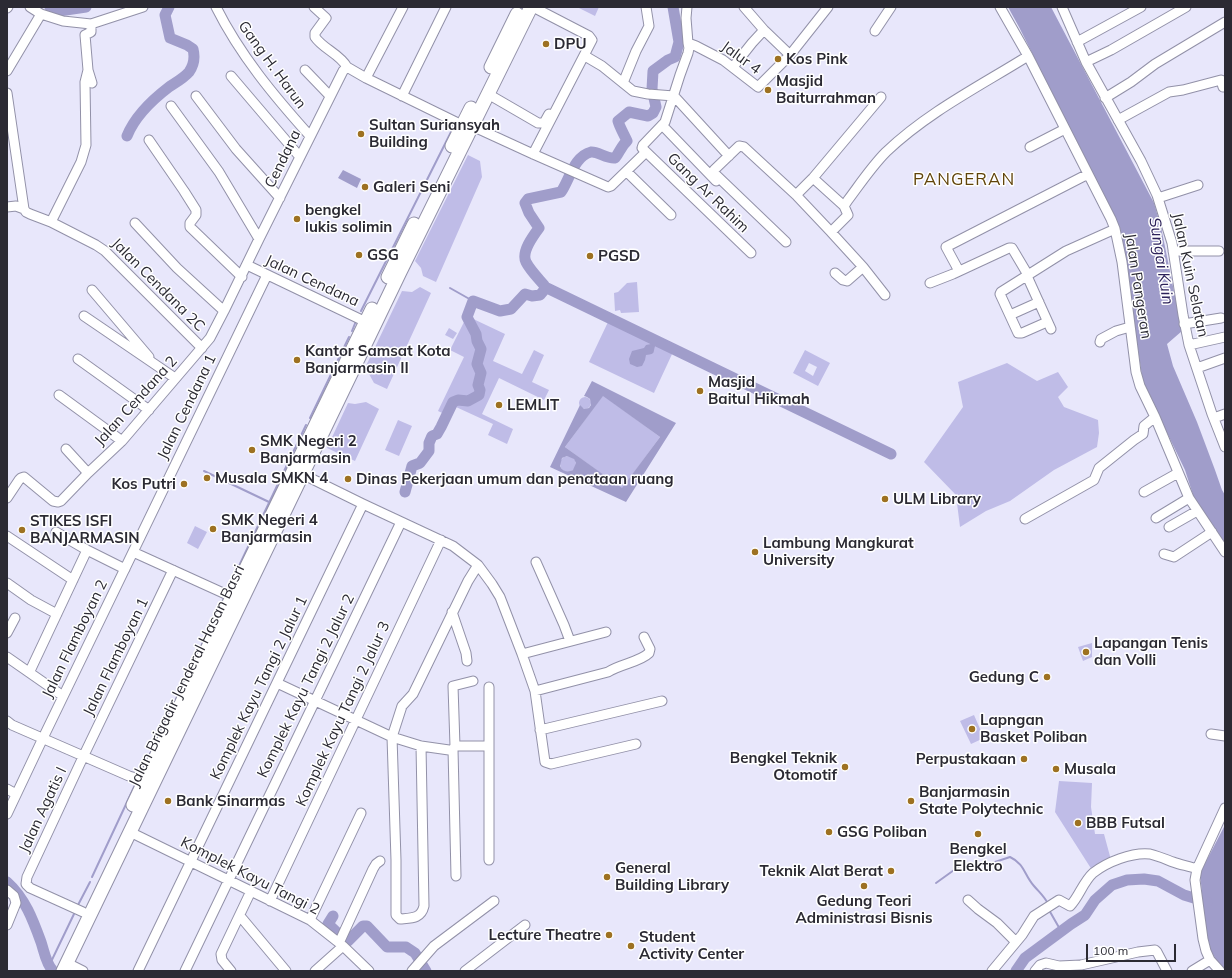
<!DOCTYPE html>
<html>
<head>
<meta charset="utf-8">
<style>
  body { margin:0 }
  #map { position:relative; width:1232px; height:978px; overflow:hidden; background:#e8e7fb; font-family:Mulish,sans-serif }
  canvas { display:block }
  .frame { position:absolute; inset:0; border:8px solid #2b2a33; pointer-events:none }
  .scale { position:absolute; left:1086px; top:944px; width:90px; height:18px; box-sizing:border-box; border:2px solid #2b2a33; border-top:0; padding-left:5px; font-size:12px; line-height:14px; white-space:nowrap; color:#2b2a33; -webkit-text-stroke:3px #fff; paint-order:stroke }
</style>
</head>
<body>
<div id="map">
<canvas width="1232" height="978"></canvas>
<div class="frame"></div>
<div class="scale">100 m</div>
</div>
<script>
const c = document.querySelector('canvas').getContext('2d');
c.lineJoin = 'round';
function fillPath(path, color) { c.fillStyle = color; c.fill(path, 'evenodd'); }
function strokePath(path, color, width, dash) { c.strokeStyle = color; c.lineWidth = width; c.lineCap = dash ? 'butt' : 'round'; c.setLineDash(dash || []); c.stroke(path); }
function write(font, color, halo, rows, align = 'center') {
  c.font = font + ' Mulish,sans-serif'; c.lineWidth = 3; c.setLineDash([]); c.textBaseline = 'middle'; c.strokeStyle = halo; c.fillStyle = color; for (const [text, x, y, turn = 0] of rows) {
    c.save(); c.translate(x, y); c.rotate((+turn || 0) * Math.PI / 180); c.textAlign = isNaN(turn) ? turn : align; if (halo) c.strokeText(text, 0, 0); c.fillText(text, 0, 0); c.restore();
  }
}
const green = new Path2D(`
  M 577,7 L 599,7 L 595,16 Z
  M 468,155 L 480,161 L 482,177 L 436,282 L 423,276 L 421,268 L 415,261 Z
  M 637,282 L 639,312 L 621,313 L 620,310 L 615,311 L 614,293 L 618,292 L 627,283 Z
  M 420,287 L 431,293 L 387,389 L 374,383 L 369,374 L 364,370 L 402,291 L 412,292 Z
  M 467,316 L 505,334 L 493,361 L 522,374 L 534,350 L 544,355 L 532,382 L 549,390 L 544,400 L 499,378 L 482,414 L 513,429 L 507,444 L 488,435 L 493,424 L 456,407 L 451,417 L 438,411 L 464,357 L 450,350 Z
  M 608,322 L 673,352 L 654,393 L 589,362 Z
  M 449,328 L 457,333 L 453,339 L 445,335 Z
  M 805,350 L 830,363 L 818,386 L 793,373 ZM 809,363 L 817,367 L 813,376 L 805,371 Z
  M 1007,363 L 1037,381 L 1058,372 L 1068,387 L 1058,397 L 1064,407 L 1098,420 L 1099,433 L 1097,447 L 1054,470 L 1010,501 L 986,511 L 960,527 L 956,495 L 924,462 L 963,407 L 958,382 Z
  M 603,395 L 660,437 L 622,489 L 565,447 Z
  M579 403a6 6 0 1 1 12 0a6 6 0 1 1-12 0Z
  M 366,402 L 379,409 L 355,461 L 327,448 L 348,403 L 355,404 Z
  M 398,420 L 412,426 L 399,456 L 385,450 Z
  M560 464a8 8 0 1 1 16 0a8 8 0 1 1-16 0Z
  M 195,526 L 207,532 L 198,549 L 187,543 Z
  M 1092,643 L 1092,657 L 1083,661 L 1078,647 Z
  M 974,715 L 984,738 L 971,744 L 960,721 Z
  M 1059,781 L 1092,783 L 1091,807 L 1095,834 L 1104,834 L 1111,860 L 1092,870 L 1055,812 Z`);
const water = new Path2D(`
  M 1008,7 L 1051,7 L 1154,203 L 1161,227 L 1182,331 L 1167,344 L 1173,366 L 1197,422 L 1215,470 L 1222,490 L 1225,495 L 1225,548 L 1195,501 L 1185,470 L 1143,383 L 1120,228 L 1019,27 Z
  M 343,170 L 361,179 L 357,188 L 338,178 Z
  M 653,342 L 656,344 C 652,352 657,354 646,355 L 645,360 L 642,366 L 637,367 L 630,364 L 629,359 L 632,351 L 644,348 L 646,345 L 651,344 Z
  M 592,381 L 676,423 L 626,502 L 550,467 L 580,405 L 584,409 L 589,408 L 591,405 L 590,399 L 587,397 L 584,396 ZM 603,396 L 660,437 L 622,488 L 565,447 ZM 567,456 L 574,459 L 576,463 L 573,470 C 567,473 562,471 560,466 L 562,458 Z
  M 1225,825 L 1225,970 L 1222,969 L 1207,945 L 1200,873 Z`);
const stream = new Path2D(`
  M 450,288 L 473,301
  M 361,311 L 453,128
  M 352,331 L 356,321 L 355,321
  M 310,418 L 349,337
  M 204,471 L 269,502
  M 228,589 L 306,425
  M 140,775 L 224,598
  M 92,877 L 135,785
  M 936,883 L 961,865 L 967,864 L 980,870 L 987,868 L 995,862 L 1010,857 C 1025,864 1024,875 1034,886 C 1039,892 1045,897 1048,904
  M 78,905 L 90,882
  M 1049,910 L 1061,931
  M 49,966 L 74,914`);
const river = new Path2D(`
  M 50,7 L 59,11 L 86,7
  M 127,136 C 135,116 152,100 169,87 C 175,83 184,78 189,72 C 194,65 195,57 193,49 L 187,45 L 170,38 L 165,15 L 169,7
  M 545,287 L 891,454
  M 405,492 L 412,466 L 420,463 L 429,451 L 429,443 L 432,436 L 437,434 L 441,427 L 453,402 L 458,400 L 468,401 L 479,395 L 480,390 L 478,385 L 481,373 L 477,364 L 481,349 L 477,341 L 476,334 L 467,317 L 473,301 L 500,311 L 511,309 L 525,294 L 532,296 L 540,295 L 545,289 L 544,285 C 538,278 530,270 526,262 C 521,252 533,236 539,228 L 529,213 L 525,203 L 528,199 L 561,192 C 569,181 574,156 591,152 C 597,151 607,159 615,158 C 620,152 621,146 627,141 C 624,134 620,128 618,121 L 629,112 L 648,116 L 653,113 L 656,107 L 652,89 L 653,71 L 668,60 L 675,57 L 679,42 L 673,7
  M 7,882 C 25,898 33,920 41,942 C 44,951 46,964 53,971
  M 333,916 L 328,924 L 346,941 L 348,941 L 363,926 L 367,926 L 387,947 L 406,947 L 415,953 L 426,971
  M 1016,971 L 1025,958 L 1071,924 L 1085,915 L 1095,900 L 1112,885 L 1127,880 L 1144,879 L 1158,881 L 1184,895 L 1207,902`);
const minor = new Path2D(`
  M 30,7 L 41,14 L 63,21 L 91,24 L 143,7
  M 216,7 C 240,55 274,96 310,136
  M 314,7 L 326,18 L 315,33 L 315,37 C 323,49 340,54 347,67
  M 687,7 L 686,18 L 688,43 L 689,48 L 688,53 L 680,75 L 665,122 L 643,145 L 642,148 L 751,253
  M 744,7 L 764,30 L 790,55 L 828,7
  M 1000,7 L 1028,56 L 1111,219 L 1115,229 L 1122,262 L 1136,372 L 1140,386 L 1155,417 L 1189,498 L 1225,552
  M 1062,7 L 1086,62 L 1141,161 L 1157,195 L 1172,243 L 1183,315 L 1189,345 L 1212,414 L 1225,447
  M 7,8 L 8,7
  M 91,24 L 91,32 L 85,35 L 88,70 L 92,83
  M 875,31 L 891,7
  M 1077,42 L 1141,7
  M 688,43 L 696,46 L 723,60 L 758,87 L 790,55
  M 585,56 L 602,66 L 633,91 L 648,94 L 674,96 L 729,156
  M 1086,62 L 1111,50 L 1186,7
  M 347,67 L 366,78 L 462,125
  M 733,67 L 752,43 L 764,30
  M 305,70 L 330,96
  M 7,71 L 41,14
  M 231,76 L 300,157
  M 366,78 L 403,7
  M 623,83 L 636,51 L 649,26 L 646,7
  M 7,93 L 24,209
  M 488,94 L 538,123 L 544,123 L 549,114
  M 196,96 L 236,149 L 280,198
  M 402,96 L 446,7
  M 1105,98 L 1131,82 L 1155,64 L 1225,22
  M 171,106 L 219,172 L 259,239
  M 1118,120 L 1169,92 L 1183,90 L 1221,80 L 1223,87 L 1225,86
  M 662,125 L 716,181
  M 472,126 L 533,154 L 608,187 L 611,186 L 646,152
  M 149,140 L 184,191 L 196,210 L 196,215 L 190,223 L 190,227 L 242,277
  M 1030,147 L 1065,129
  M 533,154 L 592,40 L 589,36 L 533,7
  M 627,172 L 671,215
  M 813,178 L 844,206
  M 796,195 L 813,178 L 881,97
  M 1158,198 L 1198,185
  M 7,207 L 16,206 L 24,209 L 26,212 L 30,214 L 51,222 L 96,245 L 105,251 L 202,348
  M 51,222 L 81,162 L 86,145 L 85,82 L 88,70
  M 135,223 L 177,268 L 224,311
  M 831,232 L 863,267 L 885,295
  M 786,242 L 714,173 L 714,170 L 739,146 L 744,147 L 796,195 L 831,232 L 848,215 L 844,206 L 848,200 C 860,184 872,166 886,152 C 928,112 980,86 1028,56
  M 1173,251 L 1219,251
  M 247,265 L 366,322
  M 959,271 L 946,247 L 1088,174
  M 835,273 L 843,280 L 847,281 L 863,267
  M 1028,275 L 1001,292 L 1000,294 L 1018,333 L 1022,333 L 1047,322
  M 1027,276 L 1051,329
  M 930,283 L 953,274 L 1009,248 L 1012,248 L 1028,275 L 1066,251 L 1115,229
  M 92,290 L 149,357
  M 1010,315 L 1039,302
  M 84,316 L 175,378
  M 1184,324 L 1221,318
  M 1100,342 L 1101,339 L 1116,331 L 1130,327
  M 1189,345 L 1225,337
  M 78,359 L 149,410
  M 1197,368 L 1225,358
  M 59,395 L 122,441
  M 1214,418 L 1225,414
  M 66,449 L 88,473
  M 302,474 L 363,504 L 453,546 L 478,565 L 492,584 L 500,597 L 522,654 L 535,691 L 545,762 L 551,764 L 636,744
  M 1144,492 L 1178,473
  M 7,498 L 19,480 L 21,478 L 24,477 L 53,501 L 58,502 L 61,501 L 88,473 L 122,441 L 210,338 L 224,311 L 259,239 L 343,71 L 347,67
  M 1156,518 L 1189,498
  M 1025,519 L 1094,480 L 1099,468 L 1134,440 L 1143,434 L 1144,426 L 1155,417
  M 1169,527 L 1197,511
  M 56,532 L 87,550 L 125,569
  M 7,536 L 73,580
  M 133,552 L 232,597
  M 1164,554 L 1174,557 L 1212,532
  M 536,562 L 564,625 L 570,641
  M 7,583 L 31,600 L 57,614
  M 452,612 L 466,653 L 467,661
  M 7,633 L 15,618
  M 522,654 L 606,632
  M 7,657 L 63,696
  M 30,671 L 87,550
  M 277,683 L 392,737 L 421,746 L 449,750 L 453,749 L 455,746 L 488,746
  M 489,687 L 489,860
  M 535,691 L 608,672 C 620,664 640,662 649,653 L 650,649 L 644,637
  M 7,721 L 12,725 L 129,776 L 150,782
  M 540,730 L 662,701
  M 1211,734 L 1225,736
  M 421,746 L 424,906 C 421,919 411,918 400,919 L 396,915 L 396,860 L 392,737 L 402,706 L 413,694 L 468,581 L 478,565
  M 455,746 L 453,686 L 473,681
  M 453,749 L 456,876
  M 7,789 L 16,794
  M 7,814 L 43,738 L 267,275
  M 130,832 L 310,920 L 343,946 L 369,971
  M 7,890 L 14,896 L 16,903 L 7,925
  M 968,900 L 978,909 L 997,923 L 1016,942
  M 270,901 L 441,540
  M 83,912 L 30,888 L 26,884 L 27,877 L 84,755 L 173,570
  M 240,916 L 286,971
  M 310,920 L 361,813
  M 339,943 L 373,869 L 376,864 L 380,861
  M 67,963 L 83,971
  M 138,971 L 363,504
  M 185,971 L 401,522
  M 231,971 L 222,960 L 221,954 L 251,891
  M 315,971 L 343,946
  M 412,971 L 434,946 L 494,901
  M 465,971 L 525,925
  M 992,971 L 1022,935 L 1034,916 L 1059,900 L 1070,906 C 1079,897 1083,882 1093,873 C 1107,862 1132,852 1150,854 C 1158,856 1165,859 1173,862 C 1181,865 1189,866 1197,869
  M 1035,971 L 1040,965 L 1046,963 L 1059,966 L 1081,965 L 1138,952 L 1155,950 L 1157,952 L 1167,971
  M 1192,971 L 1210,960
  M 1220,971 L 1210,960 L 1206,951 L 1203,939 L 1195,880 L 1197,869 L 1225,808`);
const highway = new Path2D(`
  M 491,67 L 517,14
  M 452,146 L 471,108
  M 388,277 L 414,224
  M 133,805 L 232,597 L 372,309
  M 63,971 L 400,272 L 531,7`);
const markers = [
  [546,44,4,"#9d7121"],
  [778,59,4,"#9d7121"],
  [768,90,4,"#9d7121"],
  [361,134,4,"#9d7121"],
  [365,187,4,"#9d7121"],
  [297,219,4,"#9d7121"],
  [359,255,4,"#9d7121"],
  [590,256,4,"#9d7121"],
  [297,360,4,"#9d7121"],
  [700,391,4,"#9d7121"],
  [499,405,4,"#9d7121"],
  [252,450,4,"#9d7121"],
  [207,478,4,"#9d7121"],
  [348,479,4,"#9d7121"],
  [184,484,4,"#9d7121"],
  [885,499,4,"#9d7121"],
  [213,529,4,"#9d7121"],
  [22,530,4,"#9d7121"],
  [755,552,4,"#9d7121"],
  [1086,652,4,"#9d7121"],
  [1047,677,4,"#9d7121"],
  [972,729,4,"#9d7121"],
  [1024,759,4,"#9d7121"],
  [845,767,4,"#9d7121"],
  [1056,769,4,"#9d7121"],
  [168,801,4,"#9d7121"],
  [911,801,4,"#9d7121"],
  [1078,823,4,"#9d7121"],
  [829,832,4,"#9d7121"],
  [978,834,4,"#9d7121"],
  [891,871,4,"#9d7121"],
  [607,877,4,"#9d7121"],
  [864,886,4,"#9d7121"],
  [609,935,4,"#9d7121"],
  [631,946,4,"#9d7121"]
];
const poiNames = [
  ["DPU",554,44],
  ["Kos Pink",786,59],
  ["Masjid",776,81],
  ["Baiturrahman",776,98],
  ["Sultan Suriansyah",369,125],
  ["Building",369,142],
  ["Galeri Seni",373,187],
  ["bengkel",305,210],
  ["lukis solimin",305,227],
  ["GSG",367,255],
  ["PGSD",598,256],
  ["Kantor Samsat Kota",305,351],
  ["Banjarmasin II",305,368],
  ["Masjid",708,382],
  ["Baitul Hikmah",708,399],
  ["LEMLIT",507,405],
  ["SMK Negeri 2",260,441],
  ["Banjarmasin",260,458],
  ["Musala SMKN 4",215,478],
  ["Dinas Pekerjaan umum dan penataan ruang",356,479],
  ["Kos Putri",176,484,"right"],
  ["ULM Library",893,499],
  ["SMK Negeri 4",221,520],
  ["Banjarmasin",221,537],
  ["STIKES ISFI",30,521],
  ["BANJARMASIN",30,538],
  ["Lambung Mangkurat",763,543],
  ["University",763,560],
  ["Lapangan Tenis",1094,643],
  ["dan Volli",1094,660],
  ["Gedung C",1039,677,"right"],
  ["Lapngan",980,720],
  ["Basket Poliban",980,737],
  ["Bengkel Teknik",837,758,"right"],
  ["Otomotif",837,775,"right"],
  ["Perpustakaan",1016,759,"right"],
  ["Musala",1064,769],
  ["Banjarmasin",919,792],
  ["State Polytechnic",919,809],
  ["Bank Sinarmas",176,801],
  ["BBB Futsal",1086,823],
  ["GSG Poliban",837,832],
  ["Bengkel",978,849,"center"],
  ["Elektro",978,866,"center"],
  ["General",615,868],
  ["Building Library",615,885],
  ["Teknik Alat Berat",883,871,"right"],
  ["Gedung Teori",864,901,"center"],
  ["Administrasi Bisnis",864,918,"center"],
  ["Lecture Theatre",601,935,"right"],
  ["Student",639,937],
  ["Activity Center",639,954]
];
const streetNames = [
  ["Jalur 4",741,58,36],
  ["Gang H. Harun",272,65,54],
  ["Cendana",283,159,-64],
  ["Gang Ar Rahim",708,193,44],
  ["Jalan Kuin Selatan",1190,275,78],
  ["Jalan Cendana",312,281,25],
  ["Jalan Cendana 2C",158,285,45],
  ["Jalan Pangeran",1138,286,81],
  ["Jalan Cendana 2",136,401,-48],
  ["Jalan Cendana 1",187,407,-64],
  ["Jalan Flamboyan 2",75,639,-64],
  ["Jalan Flamboyan 1",116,657,-64],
  ["Jalan Brigadir Jenderal Hasan Basri",187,676,-64],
  ["Komplek Kayu Tangi 2 Jalur 2",306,686,-64],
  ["Komplek Kayu Tangi 2 Jalur 1",259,688,-64],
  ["Komplek Kayu Tangi 2 Jalur 3",343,714,-65],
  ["Jalan Agatis I",43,810,-65],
  ["Komplek Kayu Tangi 2",250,876,27]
];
const waterNames = [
  ["Sungai Kuin",1161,261,81]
];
const quarterNames = [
  ["PANGERAN",964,180]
];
fillPath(green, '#bfbce7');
fillPath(water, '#a09dca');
strokePath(stream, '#a09dca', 2);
strokePath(river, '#a09dca', 11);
strokePath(minor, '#9291a8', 11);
strokePath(highway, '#9291a8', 15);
strokePath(minor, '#fff', 9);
strokePath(highway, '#fff', 13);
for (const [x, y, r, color] of markers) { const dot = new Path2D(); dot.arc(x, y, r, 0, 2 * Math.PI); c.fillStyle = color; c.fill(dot); strokePath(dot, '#fff', 1.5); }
write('bold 15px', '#2b2a33', '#fff', poiNames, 'left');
write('15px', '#2b2a33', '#fff', streetNames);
write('italic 16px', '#2d225a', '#fff', waterNames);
c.letterSpacing = '1px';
write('17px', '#61440a', '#fff', quarterNames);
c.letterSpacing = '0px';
</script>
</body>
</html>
